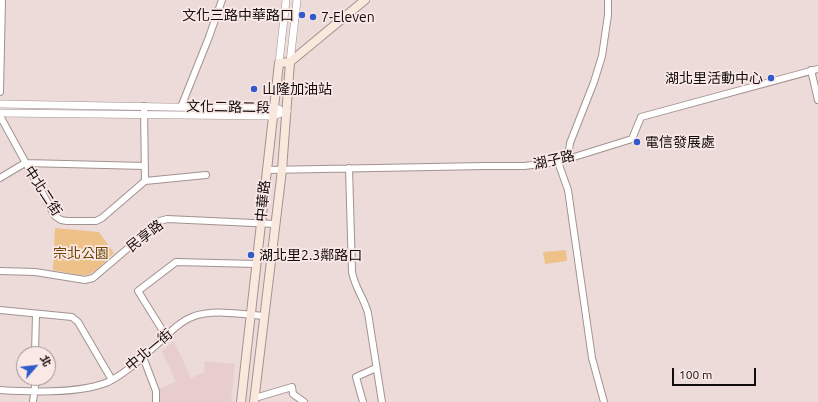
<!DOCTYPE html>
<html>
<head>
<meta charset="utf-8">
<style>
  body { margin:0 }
  #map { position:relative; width:818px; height:402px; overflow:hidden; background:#ecdbd9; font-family:Ubuntu,"Noto Sans TC",sans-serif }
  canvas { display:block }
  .north { position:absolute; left:16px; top:346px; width:40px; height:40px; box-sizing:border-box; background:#fae8e6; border:1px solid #9d908f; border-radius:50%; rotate:62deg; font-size:11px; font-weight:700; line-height:16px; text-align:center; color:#120d0c }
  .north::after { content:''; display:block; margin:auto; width:14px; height:18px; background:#315aca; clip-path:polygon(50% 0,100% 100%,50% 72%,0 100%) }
  .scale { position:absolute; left:672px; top:368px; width:84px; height:18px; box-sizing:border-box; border:2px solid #120d0c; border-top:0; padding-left:5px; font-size:12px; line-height:14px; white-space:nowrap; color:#120d0c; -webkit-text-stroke:3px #fae8e6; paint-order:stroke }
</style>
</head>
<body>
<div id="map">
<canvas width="818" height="402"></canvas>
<div class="north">北</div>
<div class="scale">100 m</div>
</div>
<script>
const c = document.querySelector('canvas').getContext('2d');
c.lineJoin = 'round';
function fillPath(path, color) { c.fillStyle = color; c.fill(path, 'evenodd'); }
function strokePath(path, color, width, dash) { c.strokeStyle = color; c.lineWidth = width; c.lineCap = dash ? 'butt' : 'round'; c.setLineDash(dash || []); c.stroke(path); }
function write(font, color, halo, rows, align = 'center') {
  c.font = font + ' Ubuntu,"Noto Sans TC",sans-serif'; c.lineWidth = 3.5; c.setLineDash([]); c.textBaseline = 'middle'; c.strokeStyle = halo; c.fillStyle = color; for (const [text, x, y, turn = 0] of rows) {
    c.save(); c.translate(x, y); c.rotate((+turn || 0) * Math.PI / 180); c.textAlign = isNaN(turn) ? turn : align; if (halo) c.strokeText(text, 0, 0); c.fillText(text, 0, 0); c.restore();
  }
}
const built = new Path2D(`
  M 174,341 L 191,378 L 204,372 L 205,361 L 235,364 L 231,402 L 158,402 L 158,389 L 176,382 L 162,351 Z`);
const green = new Path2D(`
  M 55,228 L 99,232 L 114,253 C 86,281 91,277 53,270 Z
  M 566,250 L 567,261 L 545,264 L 543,252 Z`);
const minor = new Path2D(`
  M 811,70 L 818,100
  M 0,92 L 2,0
  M 181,107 L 209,37 L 222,0
  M 0,116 L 55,216 L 61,220 L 67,221 L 96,221 L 102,218 L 145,181 L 144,106
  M 568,158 L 570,143 L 594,82 L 602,56 L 608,15 L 608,0
  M 558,162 L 568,190 L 592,358 L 604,402
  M 349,168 L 352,272 C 355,288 364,298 368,313 L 382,402
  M 266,170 L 486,166 L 524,166 L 558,162 L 632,139 L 641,117 L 818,69
  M 0,178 L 25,163 L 145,166
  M 145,181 L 206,175
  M 0,271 L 35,272 L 85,280 L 93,278 L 160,221 L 167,219 L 275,224
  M 0,310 L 72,317 L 78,322 L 112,380
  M 166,336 L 138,291 L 176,262 L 256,264
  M 35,354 L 36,314
  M 143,357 L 156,391 L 156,402
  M 0,390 C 30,392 80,394 108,382 C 128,372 146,354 163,339 C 171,331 181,321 192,317 C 211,309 244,314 264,316
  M 255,398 L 292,387 L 293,394 L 304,402
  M 33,402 L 36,378
  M 363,402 L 356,377 L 376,368`);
const tertiary = new Path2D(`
  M 290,62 L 297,0
  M 279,63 L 286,0
  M 0,104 L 279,109
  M 0,113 L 273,116 L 287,111`);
const secondary = new Path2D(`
  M 241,402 L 279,63 L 290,62 L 365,0
  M 254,402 L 282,170 L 290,62`);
const markers = [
  [302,15,4,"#315aca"],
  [313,17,4,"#315aca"],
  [771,78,4,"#315aca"],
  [254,89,4,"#315aca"],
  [637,142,4,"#315aca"],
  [251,255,4,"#315aca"]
];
const poiNames = [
  ["文化三路中華路口",294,15,"right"],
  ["7-Eleven",321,17],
  ["湖北里活動中心",763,78,"right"],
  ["山隆加油站",262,89],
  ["電信發展處",645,142],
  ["湖北里2.3鄰路口",259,255]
];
const streetNames = [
  ["文化二路二段",228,107,1],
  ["湖子路",554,160,-13],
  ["中北二街",43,191,57],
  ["中華路",263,201,-84],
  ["民享路",145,236,-38],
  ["中北一街",149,350,-40]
];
const parkNames = [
  ["宗北公園",81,253]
];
fillPath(built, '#e7cdcb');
fillPath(green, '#edc188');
strokePath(minor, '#a29290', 8);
strokePath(tertiary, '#a29290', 8);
strokePath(secondary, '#a29290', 10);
strokePath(minor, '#fff', 6);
strokePath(tertiary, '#fff', 7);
strokePath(secondary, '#fbe8dd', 8);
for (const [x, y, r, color] of markers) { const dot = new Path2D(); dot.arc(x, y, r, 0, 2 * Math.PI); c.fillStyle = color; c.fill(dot); strokePath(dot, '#fae8e6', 1.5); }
write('14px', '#120d0c', '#fae8e6', poiNames, 'left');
write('14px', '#120d0c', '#fae8e6', streetNames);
write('14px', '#6e4705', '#fae8e6', parkNames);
</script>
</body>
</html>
